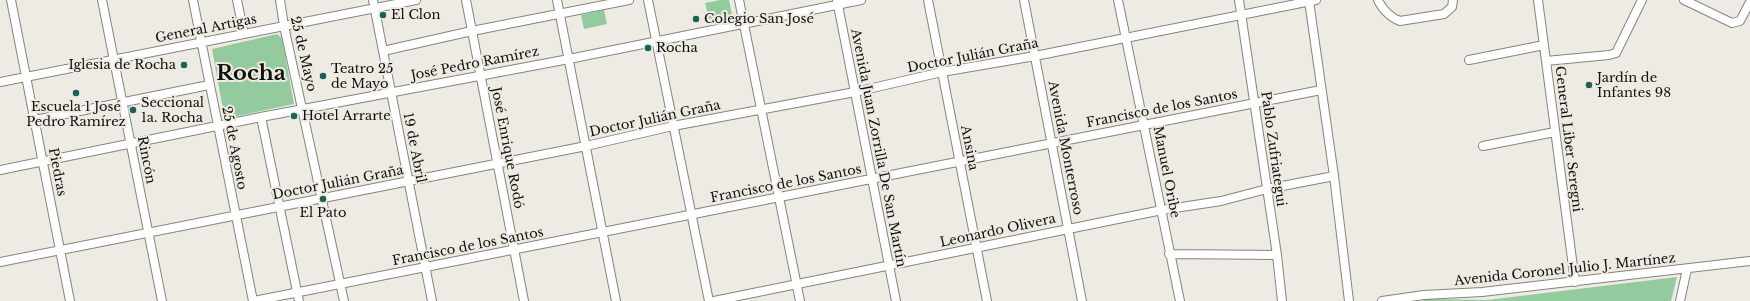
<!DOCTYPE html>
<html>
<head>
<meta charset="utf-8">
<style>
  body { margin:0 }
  canvas { display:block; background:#edebe3 }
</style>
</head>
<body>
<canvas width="1750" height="301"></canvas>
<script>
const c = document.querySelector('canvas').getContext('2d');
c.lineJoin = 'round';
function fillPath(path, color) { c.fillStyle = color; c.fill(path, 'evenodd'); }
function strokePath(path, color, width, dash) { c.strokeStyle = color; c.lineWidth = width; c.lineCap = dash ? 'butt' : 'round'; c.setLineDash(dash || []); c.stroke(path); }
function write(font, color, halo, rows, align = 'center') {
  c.font = font + ' "Libre Baskerville",serif'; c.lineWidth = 4; c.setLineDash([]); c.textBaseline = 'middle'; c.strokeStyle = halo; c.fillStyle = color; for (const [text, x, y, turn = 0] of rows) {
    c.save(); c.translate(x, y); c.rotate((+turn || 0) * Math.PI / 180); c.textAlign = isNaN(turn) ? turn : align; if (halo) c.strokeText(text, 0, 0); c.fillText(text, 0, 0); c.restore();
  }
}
const green = new Path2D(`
  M 720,0 L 729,0 L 732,15 L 709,19 L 705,3 Z
  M 604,10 L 607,24 L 584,29 L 581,15 Z
  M 277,34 L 282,38 L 294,104 L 228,118 L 224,115 L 212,49 Z
  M 1677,277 L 1671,301 L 1423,301 L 1423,299 L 1487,300 Z`);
const minor = new Path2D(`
  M 11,0 L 70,301
  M 102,0 L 162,301
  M 193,0 L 253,301
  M 237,0 L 244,34
  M 280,0 L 284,26 L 344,301
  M 373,0 L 432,301
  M 466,0 L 524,301
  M 557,0 L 616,301
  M 648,0 L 709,301
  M 739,0 L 800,301
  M 837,0 L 896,301
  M 928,0 L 987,301
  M 1024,0 L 1082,301
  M 1118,0 L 1180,301
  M 1239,0 L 1277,255 L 1282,301
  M 1378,0 C 1382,9 1391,18 1400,21 L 1444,14 L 1452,7 L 1453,0
  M 1538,0 L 1575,282
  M 1684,0 L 1732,23 L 1740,21 L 1750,2
  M 1309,1 L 1334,176 L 1349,301
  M 383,51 L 472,31 L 629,0
  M 1469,60 L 1544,45
  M 1546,61 L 1609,55 L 1616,53 L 1642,0
  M 0,82 L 416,0
  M 261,117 L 299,301
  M 35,120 L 209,85
  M 1483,146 L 1555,132
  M 0,170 L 261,117 L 569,59 L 861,0
  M 1169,254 L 1277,255
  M 0,262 L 586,146 L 673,126 L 855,92 L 942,72 L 1035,56 L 1316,0
  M 254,301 L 1321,90
  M 714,301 L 1162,210 L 1221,201 L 1267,189 L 1334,176
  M 1382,301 L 1424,295 L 1482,292 L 1750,261
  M 1680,301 L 1687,269`);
const markers = [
  [383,15,4,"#1b6256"],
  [696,19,4,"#1b6256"],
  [648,48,4,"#1b6256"],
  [184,65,4,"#1b6256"],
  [323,76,4,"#1b6256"],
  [1589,85,4,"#1b6256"],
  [76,93,4,"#1b6256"],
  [133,110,4,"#1b6256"],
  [294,116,4,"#1b6256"],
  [323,199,4,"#1b6256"]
];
const poiNames = [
  ["El Clon",391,15],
  ["Colegio San José",704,19],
  ["Rocha",656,48],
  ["Iglesia de Rocha",176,65,"right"],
  ["Teatro 25",331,69],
  ["de Mayo",331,84],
  ["Jardín de",1597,78],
  ["Infantes 98",1597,93],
  ["Seccional",141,103],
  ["1a. Rocha",141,118],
  ["Escuela 1 José",76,107,"center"],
  ["Pedro Ramírez",76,122,"center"],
  ["Hotel Arrarte",302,116],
  ["El Pato",323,213,"center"]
];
const streetNames = [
  ["General Artigas",206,29,-11],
  ["25 de Mayo",303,54,77],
  ["Doctor Julián Graña",973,56,-11],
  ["José Pedro Ramírez",475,64,-11],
  ["Francisco de los Santos",1162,109,-11],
  ["Doctor Julián Graña",655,119,-12],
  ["General Liber Seregni",1568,139,83],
  ["25 de Agosto",234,148,79],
  ["19 de Abril",414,148,79],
  ["José Enrique Rodó",507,148,79],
  ["Avenida Juan Zorrilla De San Martín",878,148,79],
  ["Ansina",969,148,79],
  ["Avenida Monterroso",1065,148,79],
  ["Pablo Zufriategui",1273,149,82],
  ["Rincón",146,160,79],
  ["Piedras",57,172,79],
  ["Manuel Oribe",1166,172,79],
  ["Doctor Julián Graña",338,183,-11],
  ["Francisco de los Santos",786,184,-11],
  ["Leonardo Olivera",998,231,-12],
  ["Francisco de los Santos",468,247,-11],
  ["Avenida Coronel Julio J. Martínez",1565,270,-6]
];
const townNames = [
  ["Rocha",251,74]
];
fillPath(green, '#94cb9e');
strokePath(minor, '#86847d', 10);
strokePath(minor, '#fff', 8);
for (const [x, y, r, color] of markers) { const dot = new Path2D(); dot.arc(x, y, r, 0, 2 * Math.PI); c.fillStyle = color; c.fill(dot); strokePath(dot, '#edebe3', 1.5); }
write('13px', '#100f0c', '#edebe3', poiNames, 'left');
write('13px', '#100f0c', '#edebe3', streetNames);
write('bold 21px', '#100f0c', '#edebe3', townNames);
</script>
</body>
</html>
